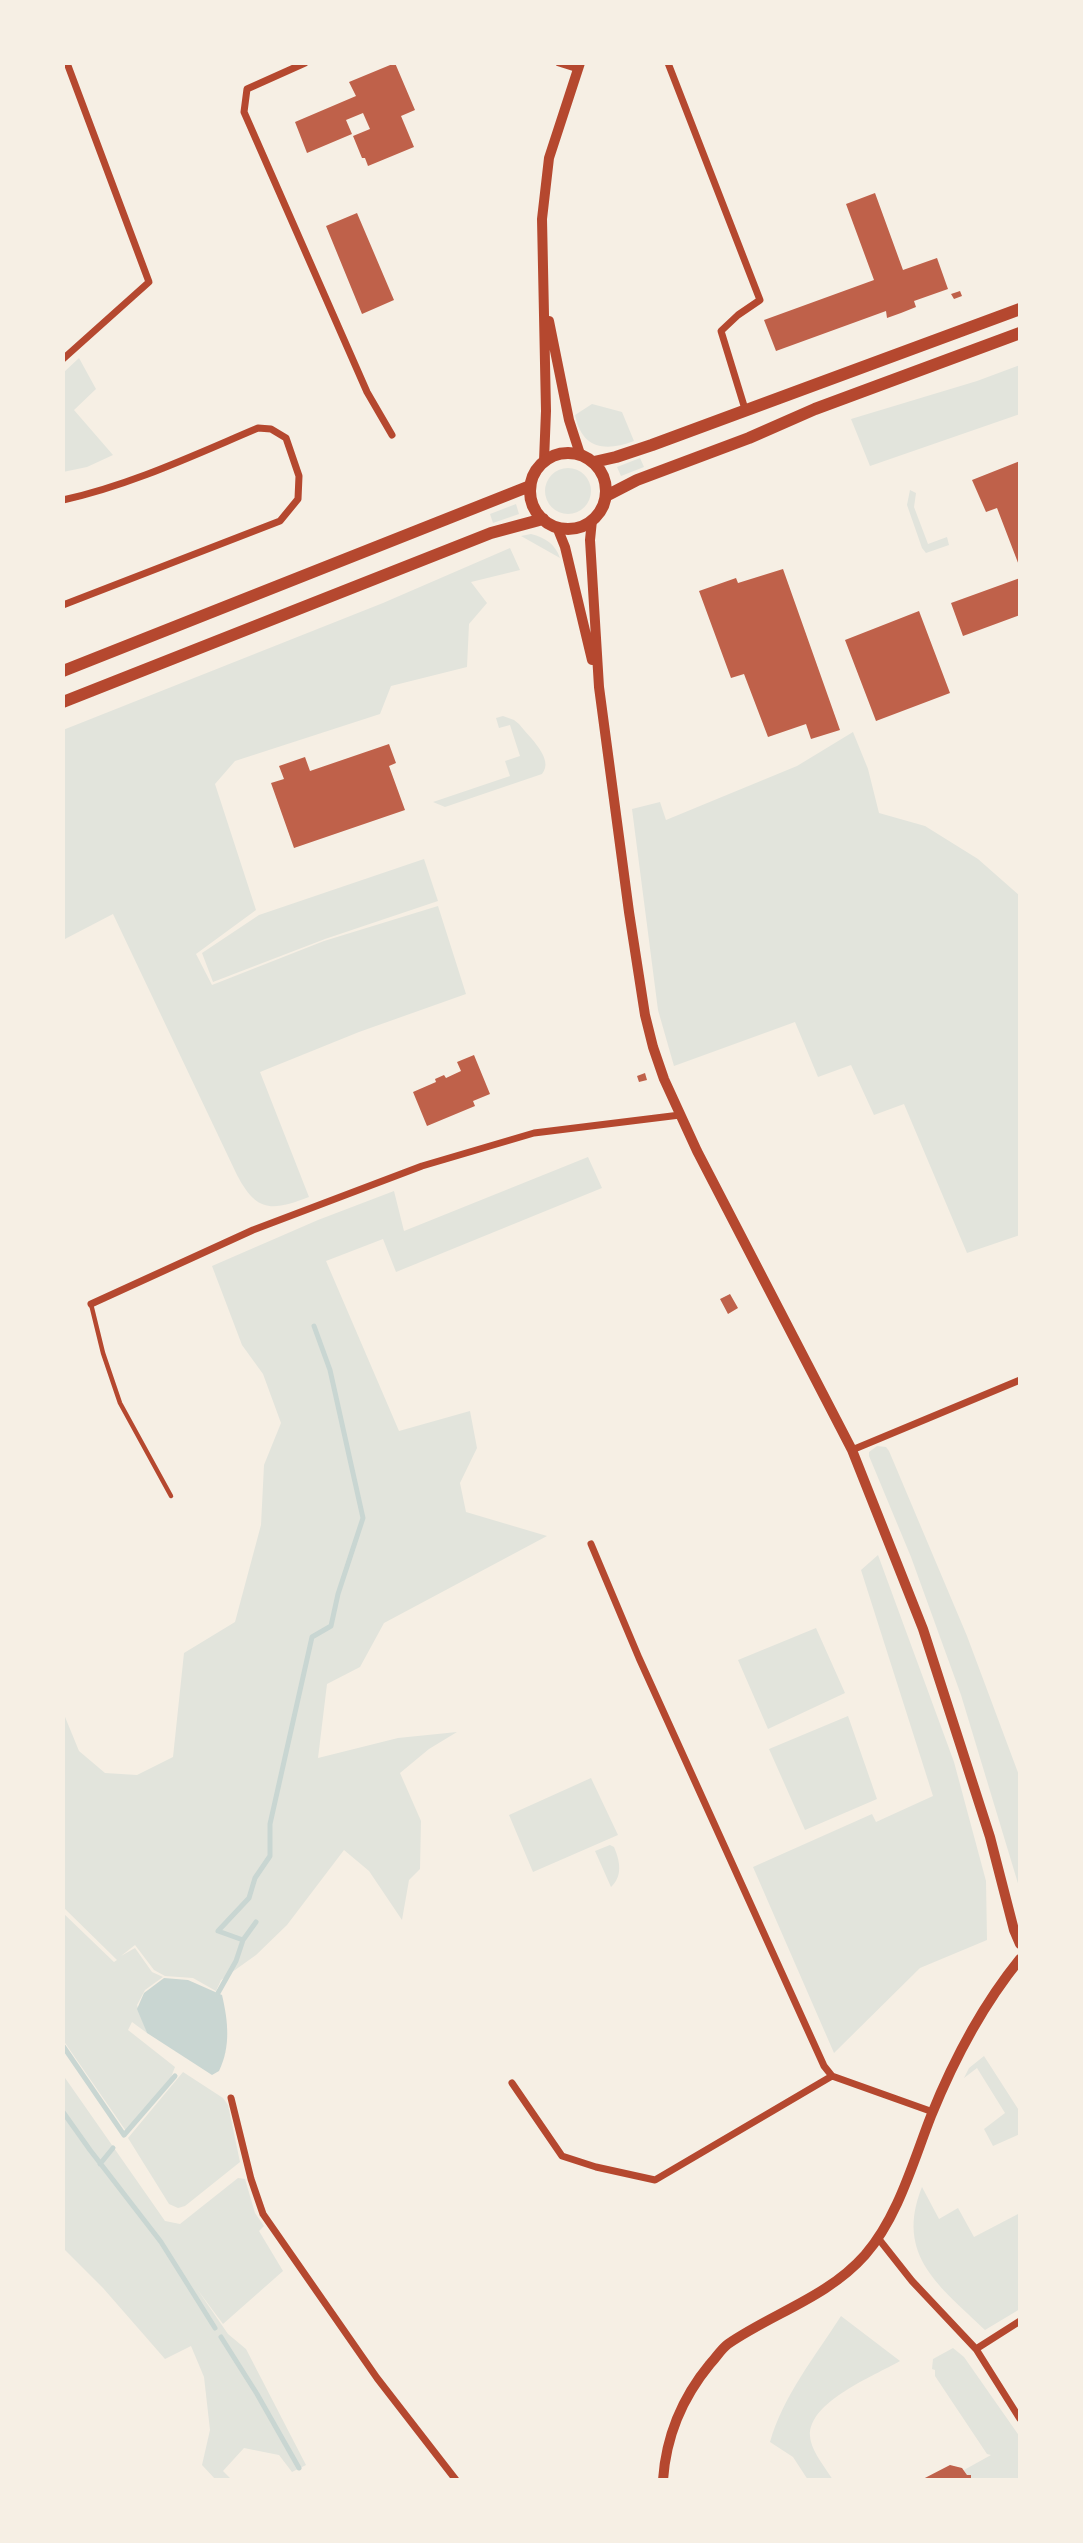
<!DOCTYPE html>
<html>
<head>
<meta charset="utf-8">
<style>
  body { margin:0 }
  #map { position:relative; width:1083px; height:2543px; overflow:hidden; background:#f6efe4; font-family:"Titillium Web",sans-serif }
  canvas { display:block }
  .frame { position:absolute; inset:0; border:65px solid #f6efe4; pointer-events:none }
</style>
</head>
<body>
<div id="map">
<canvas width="1083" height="2543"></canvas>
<div class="frame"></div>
</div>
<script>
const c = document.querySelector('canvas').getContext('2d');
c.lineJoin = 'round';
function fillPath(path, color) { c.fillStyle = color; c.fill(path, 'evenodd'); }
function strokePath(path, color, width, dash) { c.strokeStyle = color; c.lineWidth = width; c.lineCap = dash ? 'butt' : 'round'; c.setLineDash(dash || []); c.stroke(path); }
const green = new Path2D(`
  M 79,358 L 96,389 L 74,410 L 113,455 L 87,467 L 63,472 L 63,373 Z
  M 1020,365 L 1020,414 L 870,466 L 851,419 L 977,381 Z
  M 592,404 L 622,412 L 634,441 C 605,452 582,449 575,415 Z
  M 640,458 L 644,467 L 621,476 L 617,467 Z
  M545 491a23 23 0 1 1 46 0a23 23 0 1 1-46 0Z
  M 910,490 L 916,493 L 914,507 L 928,544 L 947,537 L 949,545 L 926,553 L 922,548 L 907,505 Z
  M 516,504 L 519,514 L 493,523 L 490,514 Z
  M 531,534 C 546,538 555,544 560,558 L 521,536 Z
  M 510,548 L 520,570 L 471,582 L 487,603 L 469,624 L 467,667 L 391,686 L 380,714 L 235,761 L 215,784 L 256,910 L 196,954 L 212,985 L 324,941 L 438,906 L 466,994 L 359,1032 L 260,1072 L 309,1197 C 272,1211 257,1213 237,1175 L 113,914 L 63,940 L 63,730 L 383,603 Z
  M 503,716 L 514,720 L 519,724 C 529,737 555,759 542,774 L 445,807 L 433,802 L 510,776 L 505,761 L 520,756 L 510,725 L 499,728 L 496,718 Z
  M 853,732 L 868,769 L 879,813 L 925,826 L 978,859 L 1020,896 L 1020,1235 L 967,1253 L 904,1104 L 874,1115 L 851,1065 L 818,1077 L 795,1022 L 674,1066 L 658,1010 L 632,809 L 660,802 L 666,820 L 797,766 Z
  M 424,859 L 438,901 L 325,939 L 213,982 L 202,953 L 259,915 Z
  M 588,1157 L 602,1188 L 396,1272 L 383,1239 L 326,1261 L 399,1431 L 470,1411 L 477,1448 L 460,1483 L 466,1512 L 547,1536 L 384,1623 L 360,1667 L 327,1684 L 318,1758 L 398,1738 L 457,1732 L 429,1749 L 400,1773 L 421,1821 L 420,1869 L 409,1880 L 402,1920 L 369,1871 L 344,1850 L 287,1925 L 256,1955 L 221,1980 L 216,1991 L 193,1978 L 165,1976 L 154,1970 L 135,1945 L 121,1956 L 135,1948 L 152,1972 L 163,1977 L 145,1990 L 137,2005 L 147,2033 L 132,2022 L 128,2030 L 175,2067 L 170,2080 L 126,2131 L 63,2040 L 63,1913 L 114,1962 L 117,1960 L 63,1907 L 63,1712 L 79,1751 L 105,1773 L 137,1775 L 173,1757 L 184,1653 L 235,1622 L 261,1525 L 264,1465 L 281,1423 L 263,1374 L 242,1345 L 212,1266 L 318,1220 L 394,1191 L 404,1231 Z
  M 877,1446 L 886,1447 L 889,1451 L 967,1636 L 1020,1778 L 1020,1890 L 961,1695 L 911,1557 L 869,1456 L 869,1452 Z
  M 878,1555 L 954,1762 L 986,1881 L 987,1940 L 920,1968 L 834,2053 L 753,1867 L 872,1814 L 876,1822 L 933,1796 L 861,1570 Z
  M 816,1628 L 845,1693 L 768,1729 L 738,1660 Z
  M 848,1716 L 877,1799 L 805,1830 L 769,1749 Z
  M 591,1778 L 618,1835 L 533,1872 L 509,1815 Z
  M 610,1845 L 614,1847 C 620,1861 623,1876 611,1887 L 595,1851 Z
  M 984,2056 L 1020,2112 L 1020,2134 L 993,2146 L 984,2129 L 1005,2113 L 977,2068 L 964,2078 L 969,2068 Z
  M 183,2072 L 223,2098 L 228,2105 L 240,2162 L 185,2206 L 178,2208 L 169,2204 L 128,2138 Z
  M 63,2075 L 165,2221 L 180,2224 L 238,2178 L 245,2179 L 255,2213 L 264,2226 L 259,2231 L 283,2271 L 223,2324 L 197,2289 L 228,2334 L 246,2349 L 306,2465 L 292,2472 L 279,2455 L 244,2448 L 223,2471 L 232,2480 L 216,2480 L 202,2465 L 210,2430 L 204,2377 L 191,2346 L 165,2359 L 103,2288 L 63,2248 Z
  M 922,2187 L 939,2219 L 958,2208 L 974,2237 L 1020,2213 L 1020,2309 L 985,2330 C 941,2287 894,2256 922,2187 Z
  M 841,2316 L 900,2361 C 874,2376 808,2402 810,2436 C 811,2451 825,2467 833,2480 L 808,2480 L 793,2457 L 770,2442 C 783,2396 816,2355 841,2316 Z
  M 953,2348 L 964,2357 L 1020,2437 L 1020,2480 L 967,2480 L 971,2478 L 971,2475 L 967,2475 L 964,2470 L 991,2455 L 987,2454 L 935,2376 L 935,2370 L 932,2369 L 933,2359 Z`);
const water = new Path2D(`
  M 164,1978 L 188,1980 L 222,1995 C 228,2021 231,2046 219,2071 L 212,2075 L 147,2033 L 137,2009 L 144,1993 Z`);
const stream = new Path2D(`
  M 243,1940 L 218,1931 L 249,1898 L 255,1878 L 270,1856 L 270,1824 L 312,1637 L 331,1626 L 338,1594 L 363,1518 L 330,1370 L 314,1326
  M 218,1993 L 236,1961 L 243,1940 L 256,1922
  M 63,2046 L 124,2135 L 175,2076
  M 63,2112 L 90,2150 L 161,2242 L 215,2328
  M 100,2164 L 113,2148
  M 221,2337 L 257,2394 L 299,2468`);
const building = new Path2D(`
  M 395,63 L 415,110 L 401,116 L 414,147 L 368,166 L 365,158 L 362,158 L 353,136 L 370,129 L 363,113 L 346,120 L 352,134 L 307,153 L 295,122 L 356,96 L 349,82 Z
  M 875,193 L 903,270 L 937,258 L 948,289 L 914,301 L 916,307 L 901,313 L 887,318 L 886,311 L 776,351 L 764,320 L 874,280 L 846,204 Z
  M 357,213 L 394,300 L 362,314 L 326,226 Z
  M 960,291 L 962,296 L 954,299 L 951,294 Z
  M 1020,461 L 1020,568 L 997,508 L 986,512 L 972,480 Z
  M 783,569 L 840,730 L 811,739 L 806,724 L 768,737 L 744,674 L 731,678 L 699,591 L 736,578 L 738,583 Z
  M 1020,578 L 1020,615 L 963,636 L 951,603 Z
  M 919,611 L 950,693 L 876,721 L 845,640 Z
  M 389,744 L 396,763 L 389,766 L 405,810 L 294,848 L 271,783 L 284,779 L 279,766 L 305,757 L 310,771 Z
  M 474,1055 L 490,1094 L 473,1101 L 475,1106 L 427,1126 L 413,1092 L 436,1082 L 435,1079 L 444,1075 L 446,1078 L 461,1071 L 457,1062 Z
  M 645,1073 L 647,1080 L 639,1082 L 637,1076 Z
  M 730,1294 L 738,1308 L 728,1314 L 720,1299 Z
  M 950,2465 L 962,2468 L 967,2475 L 971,2475 L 971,2478 L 967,2480 L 921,2480 Z`);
const service = new Path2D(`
  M 91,1304 L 103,1353 L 120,1403 L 171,1496`);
const minor = new Path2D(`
  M 305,63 L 247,89 L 244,112 L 367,392 L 392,435
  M 559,63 L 578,69
  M 668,63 L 760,300 L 738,315 L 721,331 L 745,409
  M 63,359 L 149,282 L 67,63
  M 63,500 C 131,485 194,455 258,428 L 271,429 L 286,438 L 299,476 L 298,499 L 280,521 L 63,605
  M 91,1304 L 253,1230 L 422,1166 L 534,1133 L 680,1115
  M 852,1450 L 1020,1380
  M 591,1544 L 639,1658 L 824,2066 L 832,2076 L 933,2112
  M 512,2083 L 562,2156 L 596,2167 L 655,2180 L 832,2076
  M 231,2098 L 251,2179 L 263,2214 L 377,2378 L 456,2480
  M 878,2238 L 912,2281 L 976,2349 L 1020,2419
  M 976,2349 L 1020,2321`);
const tertiary = new Path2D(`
  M 549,321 L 569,420 L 580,454
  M 544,461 L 546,411 L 542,219 L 549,158 L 580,63
  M 592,520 L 590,540 L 599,687 L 629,912 L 645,1015 L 653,1047 L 664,1079 L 697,1151 L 852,1450 L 923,1629 L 990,1837 L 1014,1930 L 1020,1944
  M 557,527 L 565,547 L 592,660
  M 663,2480 C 666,2436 682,2398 710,2364 C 716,2358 721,2349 728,2344 C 773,2313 828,2297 865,2255 C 898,2217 913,2162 931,2116 C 954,2059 981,2007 1020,1959`);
const secondary = new Path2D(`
  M530 491a38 38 0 1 1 76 0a38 38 0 1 1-76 0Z
  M 594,462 L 616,457 L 652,445 L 1020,309
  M 606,496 L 637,480 L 749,438 L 815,409 L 1020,333
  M 63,671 L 530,486
  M 63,702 L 491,533 L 543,519`);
fillPath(green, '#e2e4dc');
fillPath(water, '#c9d6d2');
strokePath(stream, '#c9d6d2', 5);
fillPath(building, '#bf614a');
strokePath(service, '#b5482f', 4.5);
strokePath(minor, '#b5482f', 7);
strokePath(tertiary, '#b5482f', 10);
strokePath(secondary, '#b5482f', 12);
</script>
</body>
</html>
